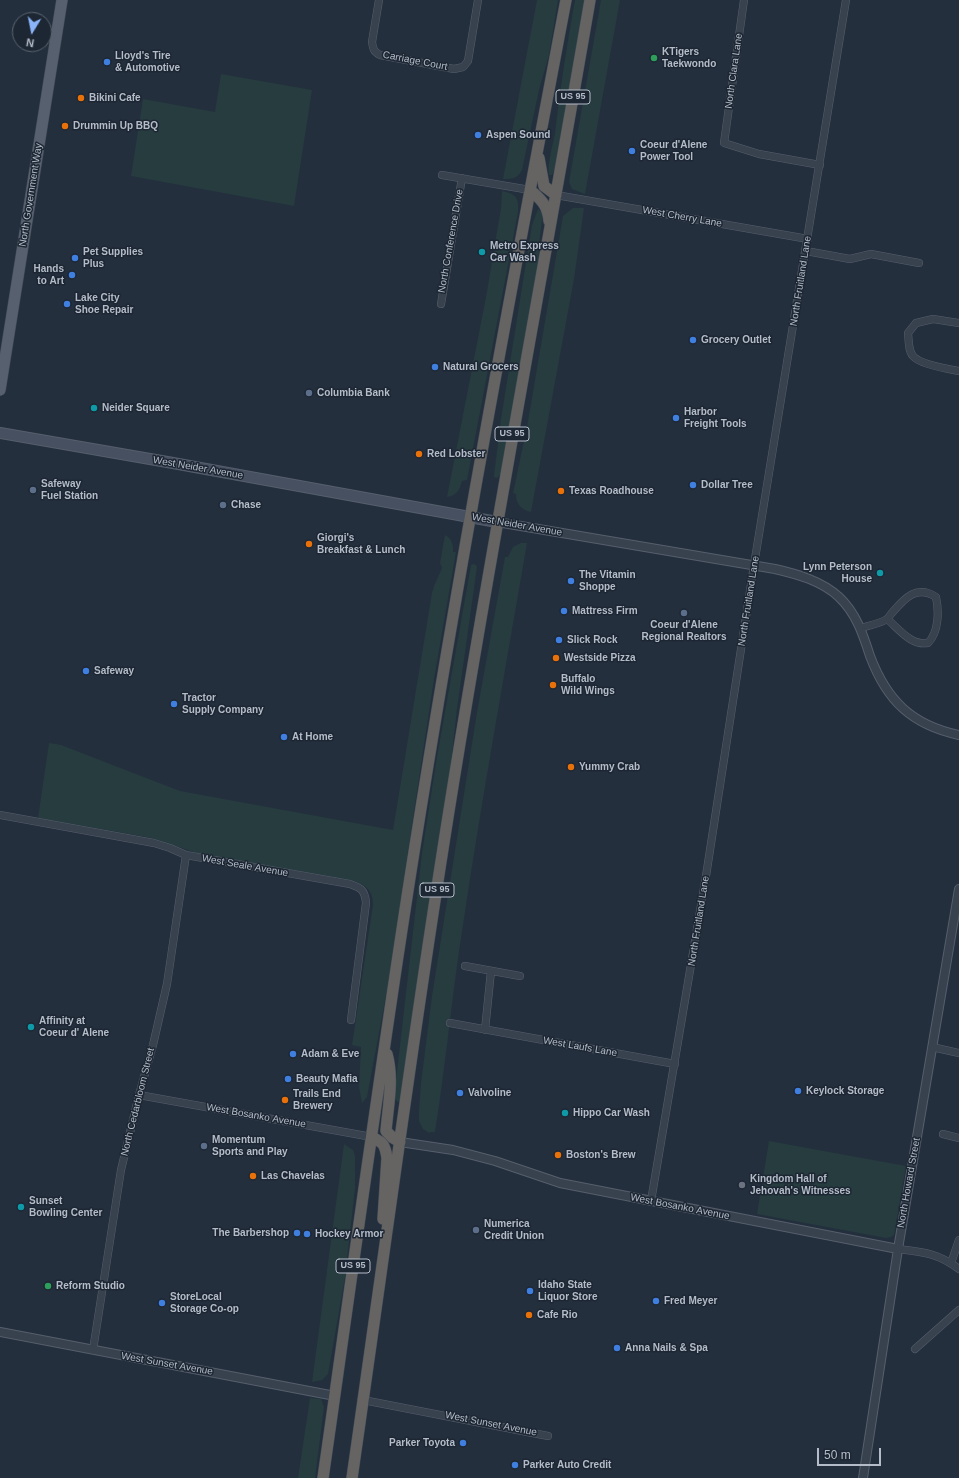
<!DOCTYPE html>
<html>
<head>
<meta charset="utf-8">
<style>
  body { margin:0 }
  #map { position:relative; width:959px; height:1478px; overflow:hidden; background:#242f3e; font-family:Arial,sans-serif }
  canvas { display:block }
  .north { position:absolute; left:12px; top:12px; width:40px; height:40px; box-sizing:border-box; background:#1d2633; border:1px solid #59626f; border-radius:50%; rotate:190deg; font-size:11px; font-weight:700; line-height:16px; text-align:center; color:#b4bcc9 }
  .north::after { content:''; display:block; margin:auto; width:14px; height:18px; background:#8ab4f8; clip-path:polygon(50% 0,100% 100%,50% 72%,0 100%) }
  .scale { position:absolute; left:817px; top:1448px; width:64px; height:18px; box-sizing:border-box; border:2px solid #b4bcc9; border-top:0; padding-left:5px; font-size:12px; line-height:14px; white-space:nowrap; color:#b4bcc9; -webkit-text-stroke:3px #1d2633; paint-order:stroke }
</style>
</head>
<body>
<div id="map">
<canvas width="959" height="1478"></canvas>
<div class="north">N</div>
<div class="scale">50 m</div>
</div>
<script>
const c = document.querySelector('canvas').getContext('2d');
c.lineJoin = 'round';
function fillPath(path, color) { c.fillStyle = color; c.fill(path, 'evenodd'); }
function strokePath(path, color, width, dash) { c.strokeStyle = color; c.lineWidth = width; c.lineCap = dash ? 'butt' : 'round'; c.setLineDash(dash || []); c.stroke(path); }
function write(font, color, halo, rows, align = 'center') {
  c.font = font + ' Arial,sans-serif'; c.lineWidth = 3; c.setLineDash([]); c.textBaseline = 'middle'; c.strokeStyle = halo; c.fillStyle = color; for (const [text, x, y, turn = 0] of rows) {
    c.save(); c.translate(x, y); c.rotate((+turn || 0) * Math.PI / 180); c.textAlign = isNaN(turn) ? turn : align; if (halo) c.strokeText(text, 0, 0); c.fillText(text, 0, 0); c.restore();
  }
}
const green = new Path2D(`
  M 537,0 L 558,0 L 549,55 L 539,90 L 522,170 C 517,179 512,179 503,179 Z
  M 575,0 L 585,0 L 556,167 L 552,175 L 549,175 C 547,162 553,146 555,133 C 560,88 567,44 575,0 Z
  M 601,0 L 620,0 L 585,194 L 572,189 L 569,182 Z
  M 221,74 L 312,90 L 294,206 L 131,176 L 143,99 L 215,112 Z
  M 502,191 C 516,194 519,197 518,212 L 467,480 L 462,481 C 460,489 457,496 447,497 L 486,297 L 501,208 Z
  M 573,208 L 584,208 L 574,279 L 531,512 C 521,510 516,504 516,494 L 513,493 L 527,427 L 563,216 Z
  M 538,209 L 543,214 L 540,236 L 538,267 L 502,473 L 497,478 L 494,477 L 494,475 L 501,419 L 532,225 Z
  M 445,535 C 451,538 454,544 453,552 L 456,552 L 434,679 L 387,990 L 367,1097 L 362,1103 L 359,1087 L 361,1047 L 352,1045 L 373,905 C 373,889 365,885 351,880 L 197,853 L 152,838 L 38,818 L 49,743 L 61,745 L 180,791 L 393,830 L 432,593 L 434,586 L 442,568 L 440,563 Z
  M 521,543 L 527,543 C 505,671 482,798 463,925 C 452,994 446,1063 435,1132 L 430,1132 L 429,1133 L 423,1129 L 419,1121 L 419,1110 L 421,1083 L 432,996 L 477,712 L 505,557 L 508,557 L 513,547 Z
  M 473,564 L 476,565 L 477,567 L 457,709 L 445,819 L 402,1100 L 398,1102 L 394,1098 L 422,853 L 437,757 L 471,565 Z
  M 769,1141 L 906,1166 L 894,1235 L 891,1237 L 886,1238 L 757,1214 Z
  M 344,1144 L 353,1150 L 355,1156 L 355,1189 L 345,1277 L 328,1374 L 322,1380 L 312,1382 Z
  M 310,1398 L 321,1399 L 324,1407 L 315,1478 L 298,1478 Z`);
const minor = new Path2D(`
  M 379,0 L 372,42 C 373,49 374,52 380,55 L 454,69 L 463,67 L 468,61 L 478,0
  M 744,0 L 724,143 L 759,154 L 820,165
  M 442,175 L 530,190
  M 556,195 L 808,239
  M 806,251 L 850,259 L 871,254 L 919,263
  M 441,304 L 462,178
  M 959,323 L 933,319 L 916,323 L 908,333 C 909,341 908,352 914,357 C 922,365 948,369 959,371
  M 861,628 C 867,626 882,623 887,619 C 889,617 890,615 891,614 C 904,599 916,584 936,597 C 939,611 939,632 928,643 C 911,646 899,629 887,619
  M 0,815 L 154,843 L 170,848 L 186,855 L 350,884 C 361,888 365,890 366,903 L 351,1020
  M 465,966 L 520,976
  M 450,1023 L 675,1064
  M 485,1030 L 491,971
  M 932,1047 L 959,1053
  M 139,1095 L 372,1137
  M 943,1134 L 959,1138
  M 651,1201 L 706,876 L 754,565 L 846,0
  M 898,1249 C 923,1252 938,1253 959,1269
  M 951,1263 L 959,1240
  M 915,1349 L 959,1310
  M 93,1350 L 121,1170 L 139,1095 L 153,1045 L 167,984 L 186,855
  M 363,1400 L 548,1436`);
const tertiary = new Path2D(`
  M 497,522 L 775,569 C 797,574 822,581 839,597 C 856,613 863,634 870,656 C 887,701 912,725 959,735
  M 400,1142 L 453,1150 L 495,1161 L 560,1183 L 898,1249
  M 0,1332 L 335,1396
  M 863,1478 L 898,1249 L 959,889`);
const secondary = new Path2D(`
  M 0,433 L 173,463 L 497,522`);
const primary = new Path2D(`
  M 0,390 L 62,0`);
const trunk = new Path2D(`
  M 539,158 L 544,186 L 556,195
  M 530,190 C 541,199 548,206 549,221
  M 387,1054 C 394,1079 388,1106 386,1131 L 393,1138 L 400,1142
  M 372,1137 C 384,1143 385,1145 387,1158 L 383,1219
  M 323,1478 C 353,1269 381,1060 414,852 C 459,567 512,284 566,0
  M 352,1478 C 387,1235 419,991 459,749 C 500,499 547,250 590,0`);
const markers = [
  [654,58,4,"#2e9e5b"],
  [107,62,4,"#3f7fe0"],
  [81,98,4,"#e8710a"],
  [65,126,4,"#e8710a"],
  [478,135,4,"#3f7fe0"],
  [632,151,4,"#3f7fe0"],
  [482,252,4,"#0f9aa8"],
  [75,258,4,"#3f7fe0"],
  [72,275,4,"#3f7fe0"],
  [67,304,4,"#3f7fe0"],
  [693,340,4,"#3f7fe0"],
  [435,367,4,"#3f7fe0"],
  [309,393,4,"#5c6f8a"],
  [94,408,4,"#0f9aa8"],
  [676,418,4,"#3f7fe0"],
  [419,454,4,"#e8710a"],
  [693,485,4,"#3f7fe0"],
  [33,490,4,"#5c6f8a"],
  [561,491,4,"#e8710a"],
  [223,505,4,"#5c6f8a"],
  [309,544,4,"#e8710a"],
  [880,573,4,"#0f9aa8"],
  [571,581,4,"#3f7fe0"],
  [564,611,4,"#3f7fe0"],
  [684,613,4,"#5c6f8a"],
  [559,640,4,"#3f7fe0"],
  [556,658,4,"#e8710a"],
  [86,671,4,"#3f7fe0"],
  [553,685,4,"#e8710a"],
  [174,704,4,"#3f7fe0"],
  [284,737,4,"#3f7fe0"],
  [571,767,4,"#e8710a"],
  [31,1027,4,"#0f9aa8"],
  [293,1054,4,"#3f7fe0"],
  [288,1079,4,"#3f7fe0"],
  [798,1091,4,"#3f7fe0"],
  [460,1093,4,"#3f7fe0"],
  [285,1100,4,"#e8710a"],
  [565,1113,4,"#0f9aa8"],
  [204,1146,4,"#5c6f8a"],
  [558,1155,4,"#e8710a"],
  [253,1176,4,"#e8710a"],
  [742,1185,4,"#6b7280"],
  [21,1207,4,"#0f9aa8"],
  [476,1230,4,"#5c6f8a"],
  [297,1233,4,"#3f7fe0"],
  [307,1234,4,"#3f7fe0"],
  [48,1286,4,"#2e9e5b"],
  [530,1291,4,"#3f7fe0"],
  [656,1301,4,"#3f7fe0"],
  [162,1303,4,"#3f7fe0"],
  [529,1315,4,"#e8710a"],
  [617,1348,4,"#3f7fe0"],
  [463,1443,4,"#3f7fe0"],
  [515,1465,4,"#3f7fe0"]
];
const shields = [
  [573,97,34],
  [512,434,34],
  [437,890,34],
  [353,1266,34]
];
const shieldNames = [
  ["US 95",573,97],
  ["US 95",512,434],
  ["US 95",437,890],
  ["US 95",353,1266]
];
const poiNames = [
  ["KTigers",662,52],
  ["Taekwondo",662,64],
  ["Lloyd's Tire",115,56],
  ["& Automotive",115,68],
  ["Bikini Cafe",89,98],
  ["Drummin Up BBQ",73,126],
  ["Aspen Sound",486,135],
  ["Coeur d'Alene",640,145],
  ["Power Tool",640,157],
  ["Metro Express",490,246],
  ["Car Wash",490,258],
  ["Pet Supplies",83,252],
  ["Plus",83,264],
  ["Hands",64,269,"right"],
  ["to Art",64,281,"right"],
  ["Lake City",75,298],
  ["Shoe Repair",75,310],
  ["Grocery Outlet",701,340],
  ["Natural Grocers",443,367],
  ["Columbia Bank",317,393],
  ["Neider Square",102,408],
  ["Harbor",684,412],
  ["Freight Tools",684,424],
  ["Red Lobster",427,454],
  ["Safeway",41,484],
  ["Fuel Station",41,496],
  ["Dollar Tree",701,485],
  ["Texas Roadhouse",569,491],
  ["Chase",231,505],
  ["Giorgi's",317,538],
  ["Breakfast & Lunch",317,550],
  ["Lynn Peterson",872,567,"right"],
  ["House",872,579,"right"],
  ["The Vitamin",579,575],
  ["Shoppe",579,587],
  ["Mattress Firm",572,611],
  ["Coeur d'Alene",684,625,"center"],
  ["Regional Realtors",684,637,"center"],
  ["Slick Rock",567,640],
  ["Westside Pizza",564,658],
  ["Safeway",94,671],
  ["Buffalo",561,679],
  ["Wild Wings",561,691],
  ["Tractor",182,698],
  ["Supply Company",182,710],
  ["At Home",292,737],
  ["Yummy Crab",579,767],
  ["Affinity at",39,1021],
  ["Coeur d' Alene",39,1033],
  ["Adam & Eve",301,1054],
  ["Beauty Mafia",296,1079],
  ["Keylock Storage",806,1091],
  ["Valvoline",468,1093],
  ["Trails End",293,1094],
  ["Brewery",293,1106],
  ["Hippo Car Wash",573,1113],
  ["Momentum",212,1140],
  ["Sports and Play",212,1152],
  ["Boston's Brew",566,1155],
  ["Las Chavelas",261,1176],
  ["Kingdom Hall of",750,1179],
  ["Jehovah's Witnesses",750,1191],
  ["Sunset",29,1201],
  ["Bowling Center",29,1213],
  ["Numerica",484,1224],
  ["Credit Union",484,1236],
  ["The Barbershop",289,1233,"right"],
  ["Hockey Armor",315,1234],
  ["Idaho State",538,1285],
  ["Liquor Store",538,1297],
  ["Reform Studio",56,1286],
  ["StoreLocal",170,1297],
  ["Storage Co-op",170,1309],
  ["Fred Meyer",664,1301],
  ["Cafe Rio",537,1315],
  ["Anna Nails & Spa",625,1348],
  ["Parker Toyota",455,1443,"right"],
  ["Parker Auto Credit",523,1465]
];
const streetNames = [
  ["Carriage Court",415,61,11],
  ["North Clara Lane",734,71,-82],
  ["North Government Way",31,195,-81],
  ["West Cherry Lane",682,217,10],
  ["North Conference Drive",451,241,-80],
  ["North Fruitland Lane",801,281,-81],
  ["West Neider Avenue",198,468,10],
  ["West Neider Avenue",517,525,10],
  ["North Fruitland Lane",749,601,-81],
  ["West Seale Avenue",245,866,10],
  ["North Fruitland Lane",699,921,-81],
  ["West Laufs Lane",580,1047,10],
  ["North Cedarbloom Street",138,1102,-76],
  ["West Bosanko Avenue",256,1116,10],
  ["North Howard Street",909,1183,-80],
  ["West Bosanko Avenue",680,1207,11],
  ["West Sunset Avenue",167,1364,10],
  ["West Sunset Avenue",491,1424,11]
];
fillPath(green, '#263c3f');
strokePath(minor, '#565f6c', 8);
strokePath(tertiary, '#565f6c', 10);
strokePath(secondary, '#565f6c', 12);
strokePath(primary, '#414a57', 12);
strokePath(trunk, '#434c59', 12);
strokePath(minor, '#38414e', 7);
strokePath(tertiary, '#38414e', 8);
strokePath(secondary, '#465061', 10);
strokePath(primary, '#56606e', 11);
strokePath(trunk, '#656462', 11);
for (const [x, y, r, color] of markers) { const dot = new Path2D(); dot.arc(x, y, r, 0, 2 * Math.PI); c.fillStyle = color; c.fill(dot); strokePath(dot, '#1d2633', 1.5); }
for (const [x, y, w] of shields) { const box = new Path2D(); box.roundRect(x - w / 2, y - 7, w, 14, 3); c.fillStyle = '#1d2633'; c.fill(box); strokePath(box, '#b4bcc9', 1); }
write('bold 9px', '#b4bcc9', null, shieldNames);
write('bold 10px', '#b4bcc9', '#1d2633', poiNames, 'left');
write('10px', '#b4bcc9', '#1d2633', streetNames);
</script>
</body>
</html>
